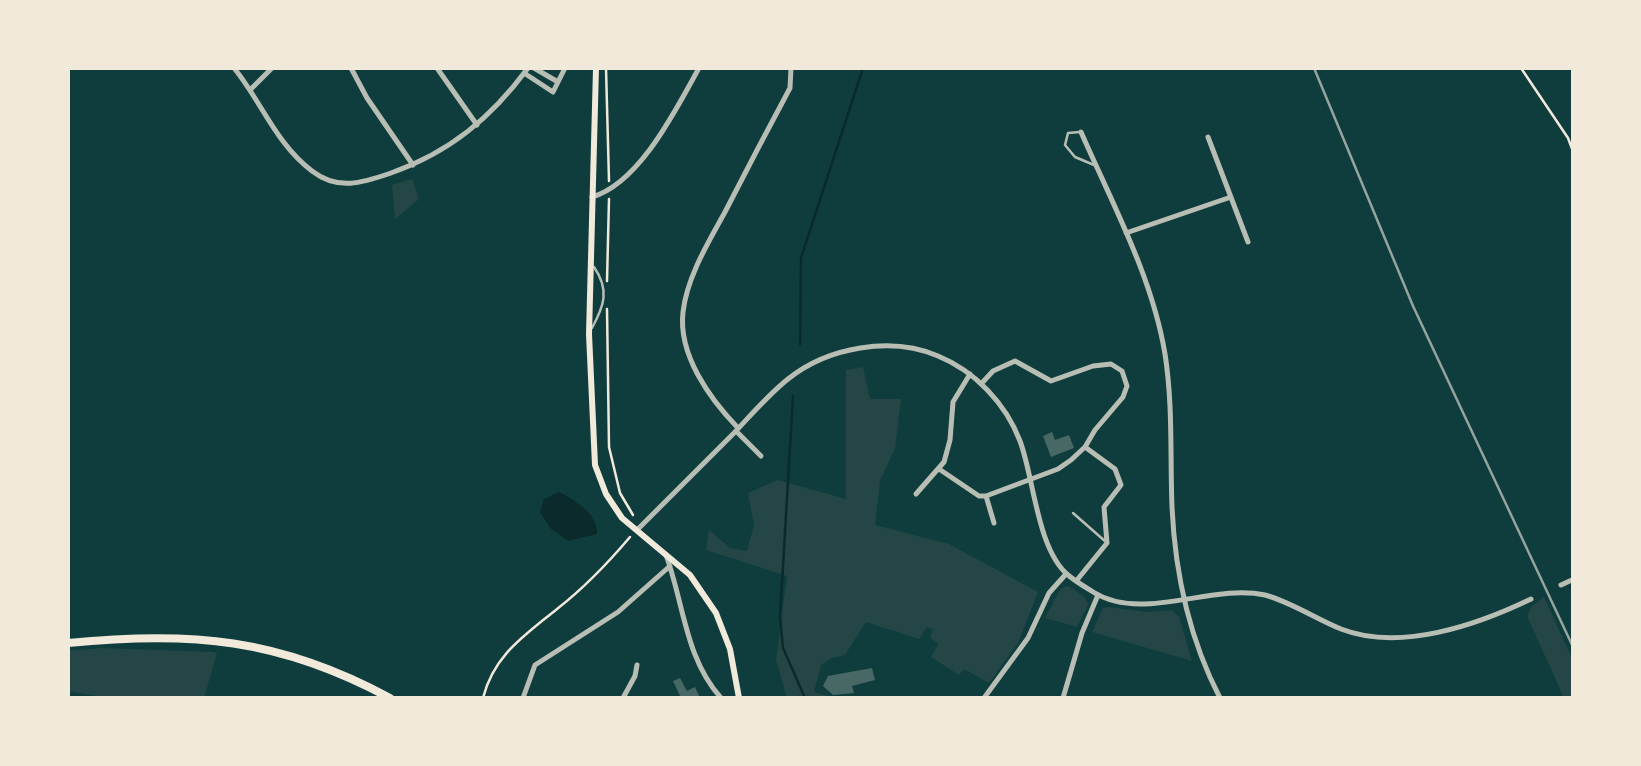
<!DOCTYPE html>
<html>
<head>
<meta charset="utf-8">
<style>
  body { margin:0 }
  #map { position:relative; width:1641px; height:766px; overflow:hidden; background:#0f3d3e; font-family:Figtree,sans-serif }
  canvas { display:block }
  .frame { position:absolute; inset:0; border:70px solid #f1e9da; pointer-events:none }
</style>
</head>
<body>
<div id="map">
<canvas width="1641" height="766"></canvas>
<div class="frame"></div>
</div>
<script>
const c = document.querySelector('canvas').getContext('2d');
c.lineJoin = 'round';
function fillPath(path, color) { c.fillStyle = color; c.fill(path, 'evenodd'); }
function strokePath(path, color, width, dash) { c.strokeStyle = color; c.lineWidth = width; c.lineCap = dash ? 'butt' : 'round'; c.setLineDash(dash || []); c.stroke(path); }
const green = new Path2D(`
  M 412,179 L 419,199 L 395,219 L 392,185 Z
  M 863,367 L 870,399 L 901,399 L 895,449 L 880,480 L 875,525 L 949,544 L 1038,592 L 1018,643 L 989,683 L 964,669 L 959,675 L 931,657 L 939,644 L 930,638 L 933,629 L 927,627 L 919,639 L 866,622 L 845,655 L 832,658 L 821,665 L 814,692 L 835,698 L 787,698 L 776,660 L 787,576 L 706,550 L 709,530 L 730,548 L 747,551 L 754,525 L 748,493 L 778,480 L 846,499 L 846,370 Z
  M 1068,586 L 1085,597 L 1088,605 L 1077,627 L 1045,618 L 1061,588 Z
  M 1544,597 L 1573,660 L 1573,698 L 1564,698 L 1527,616 L 1532,606 Z
  M 1108,607 L 1147,612 L 1171,610 L 1179,617 L 1192,661 L 1092,632 L 1103,608 Z
  M 101,648 L 213,652 L 217,653 L 204,698 L 108,698 L 68,691 L 68,651 Z`);
const water = new Path2D(`
  M 559,492 C 575,500 598,514 597,534 L 568,541 L 550,528 L 540,512 L 544,499 Z`);
const stream = new Path2D(`
  M 800,345 L 801,258 L 863,68
  M 793,396 L 780,617 L 783,648 L 805,698`);
const building = new Path2D(`
  M 1052,432 L 1055,440 L 1069,435 L 1074,448 L 1051,457 L 1043,436 Z
  M 872,668 L 875,680 L 852,686 L 854,693 L 833,695 L 823,686 L 828,676 Z
  M 680,678 L 687,691 L 695,687 L 700,698 L 681,698 L 673,681 Z`);
const path = new Path2D(`
  M 606,68 L 609,181
  M 1521,68 L 1568,138 L 1574,154
  M 607,281 L 609,199
  M 607,309 L 609,447 L 620,493 L 633,515
  M 483,698 C 494,655 524,636 557,609 C 584,588 608,563 630,537`);
const service = new Path2D(`
  M 1080,132 L 1068,133 L 1065,145 L 1075,157 L 1094,165
  M 592,328 C 604,306 610,290 594,267
  M 1073,513 L 1106,542`);
const minor = new Path2D(`
  M 234,68 C 261,101 276,144 312,171 C 338,191 362,183 391,173 C 450,152 491,118 528,68
  M 351,68 L 367,98 L 413,165
  M 437,68 L 477,125
  M 534,68 L 558,82
  M 524,73 L 553,92 L 565,68
  M 251,89 L 272,68
  M 1081,132 C 1112,203 1152,276 1165,354 C 1173,405 1170,455 1172,507 C 1175,573 1190,640 1220,698
  M 1208,137 L 1248,242
  M 592,197 C 640,183 676,109 699,68
  M 1126,233 L 1231,197
  M 738,428 C 710,399 678,355 683,312 C 687,277 708,243 725,212 C 746,171 768,129 790,88 L 791,68
  M 736,431 L 761,456
  M 939,469 L 979,496 L 986,496 L 1058,469 L 1071,460 L 1085,447 L 1095,430 L 1123,397 L 1127,386 L 1122,371 L 1111,364 L 1093,366 L 1051,381 L 1015,361 L 993,371 L 981,384
  M 916,494 L 944,462 L 950,440 L 953,402 L 970,374
  M 986,496 L 994,523
  M 637,530 C 670,497 702,465 734,433 C 751,415 768,395 788,379 C 828,347 891,336 938,356 C 975,371 1006,404 1020,441 C 1034,478 1037,549 1068,575 C 1075,581 1085,587 1093,592 C 1143,623 1211,583 1265,595 C 1291,602 1316,619 1341,629 C 1400,652 1477,625 1531,599
  M 666,555 C 684,604 685,658 721,698
  M 1077,580 L 1107,543 L 1104,507 L 1121,485 L 1115,469 L 1085,447
  M 1561,585 L 1574,579
  M 523,698 L 535,665 L 618,612 L 670,566
  M 623,698 L 635,676 L 637,665
  M 984,698 L 1028,638 L 1049,593 L 1066,574
  M 1063,698 L 1082,633 L 1098,595`);
const secondary = new Path2D(`
  M 596,68 L 589,334 L 595,465 L 606,494 L 622,518 L 690,575 L 716,613 L 730,649 L 739,698`);
const primary = new Path2D(`
  M 68,643 C 191,631 279,638 390,698`);
const rail = new Path2D(`
  M 1314,68 L 1413,306 L 1574,649`);
fillPath(green, '#244646');
fillPath(water, '#0a2a2b');
strokePath(stream, '#0a2a2b', 2.5);
fillPath(building, '#486865');
strokePath(path, '#f1e9da', 2.5);
strokePath(service, '#b8beb3', 2.5);
strokePath(minor, '#b8beb3', 5);
strokePath(secondary, '#f1e9da', 6);
strokePath(primary, '#f1e9da', 8);
strokePath(rail, '#97a49c', 2.5);
</script>
</body>
</html>
